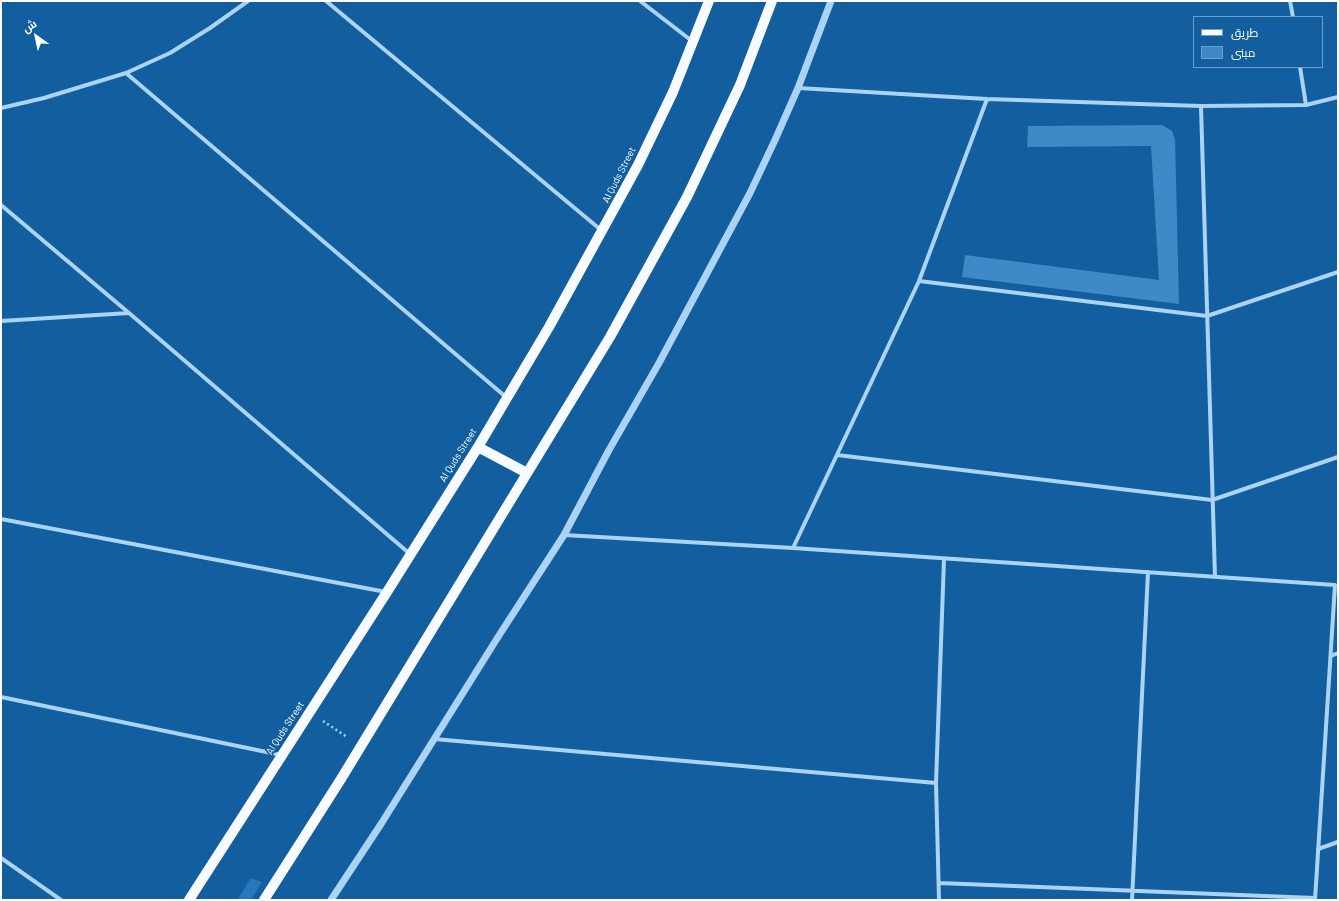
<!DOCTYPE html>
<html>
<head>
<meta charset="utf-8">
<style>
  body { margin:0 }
  #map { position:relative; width:1339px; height:901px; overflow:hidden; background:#125e9f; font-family:Barlow,Cairo,sans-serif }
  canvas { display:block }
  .frame { position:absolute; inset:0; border:2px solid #fff; pointer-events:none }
  .legend { position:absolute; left:1193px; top:16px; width:130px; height:52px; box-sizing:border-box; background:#125e9f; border:1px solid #719ec5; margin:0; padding:5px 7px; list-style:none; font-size:12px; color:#fff }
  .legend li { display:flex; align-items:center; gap:8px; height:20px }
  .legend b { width:20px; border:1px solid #719ec5 }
  .north { position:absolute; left:16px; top:16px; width:40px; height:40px; -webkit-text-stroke:3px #125e9f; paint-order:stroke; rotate:327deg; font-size:11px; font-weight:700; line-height:16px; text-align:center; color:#fff }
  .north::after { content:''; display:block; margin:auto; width:14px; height:18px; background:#fff; clip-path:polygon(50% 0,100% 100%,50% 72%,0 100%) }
</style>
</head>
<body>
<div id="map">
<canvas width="1339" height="901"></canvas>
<div class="frame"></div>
<ul class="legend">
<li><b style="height:5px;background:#f7fbff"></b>طريق</li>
<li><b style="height:11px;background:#3f89c7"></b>مبنى</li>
</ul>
<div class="north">ش</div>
</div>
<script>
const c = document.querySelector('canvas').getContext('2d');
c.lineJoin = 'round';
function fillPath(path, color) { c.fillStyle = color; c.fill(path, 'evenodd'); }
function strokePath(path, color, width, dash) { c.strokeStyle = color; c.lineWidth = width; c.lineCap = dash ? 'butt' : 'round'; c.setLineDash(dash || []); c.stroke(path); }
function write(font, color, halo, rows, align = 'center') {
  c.font = font + ' Barlow,sans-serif'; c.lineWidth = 3.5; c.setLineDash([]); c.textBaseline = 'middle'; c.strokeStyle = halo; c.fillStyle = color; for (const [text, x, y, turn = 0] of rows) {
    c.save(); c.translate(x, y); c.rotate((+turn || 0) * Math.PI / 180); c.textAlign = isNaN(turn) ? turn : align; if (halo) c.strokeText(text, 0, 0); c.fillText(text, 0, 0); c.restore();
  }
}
const green = new Path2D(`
  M 251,878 L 262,882 L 251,900 L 237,900 Z`);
const building = new Path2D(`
  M 1162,125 L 1172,131 L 1175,139 L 1179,304 L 962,277 L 965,255 L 1159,280 L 1151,146 L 1027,147 L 1028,126 Z`);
const path = new Path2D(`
  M 323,721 L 347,737`);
const minor = new Path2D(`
  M 326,1 L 601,230
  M 640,1 L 692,41
  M 1290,1 L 1293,17
  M 1300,67 L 1306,105
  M 126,73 L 507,398
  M 798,88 L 987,99 L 1201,106 L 1306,105 L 1338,97
  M 1201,106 L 1215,577
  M 1,108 L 44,98 L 126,73 L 170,53 L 210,28 L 248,1
  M 1,205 L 129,313 L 410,554
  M 919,281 L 1207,316 L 1338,272
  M 1,321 L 129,313
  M 837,455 L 1212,500 L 1338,457
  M 1,519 L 386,592
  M 564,535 L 793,548 L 1335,585 L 1315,900
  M 793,548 L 919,281 L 987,99
  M 1331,656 L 1338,653
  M 1,697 L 281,755
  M 434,739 L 936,783
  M 1318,849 L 1338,842
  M 1,858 L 61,900
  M 939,883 L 1315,898
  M 939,900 L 936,783 L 944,559
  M 1132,900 L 1148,572`);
const tertiary = new Path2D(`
  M 331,900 L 381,824 L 498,637 L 564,535 L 609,450 L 659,363 L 750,193 L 775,140 L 798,88 L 831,1`);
const primary = new Path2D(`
  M 478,447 L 527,473
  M 189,900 L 387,592 L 478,447 L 549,327 L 638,165 L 673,92 L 709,1
  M 264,900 L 341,779 L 610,337 L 687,197 L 740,85 L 772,1`);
const streetNames = [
  ["Al Quds Street",619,175,-63],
  ["Al Quds Street",458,455,-58],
  ["Al Quds Street",285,728,-57]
];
fillPath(green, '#2578bd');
fillPath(building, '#3f89c7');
strokePath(path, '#aad3f4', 2.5, [2, 3]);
strokePath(minor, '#aad3f4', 4);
strokePath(tertiary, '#aad3f4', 7);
strokePath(primary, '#f7fbff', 10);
write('10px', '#fff', '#125e9f', streetNames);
</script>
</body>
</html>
